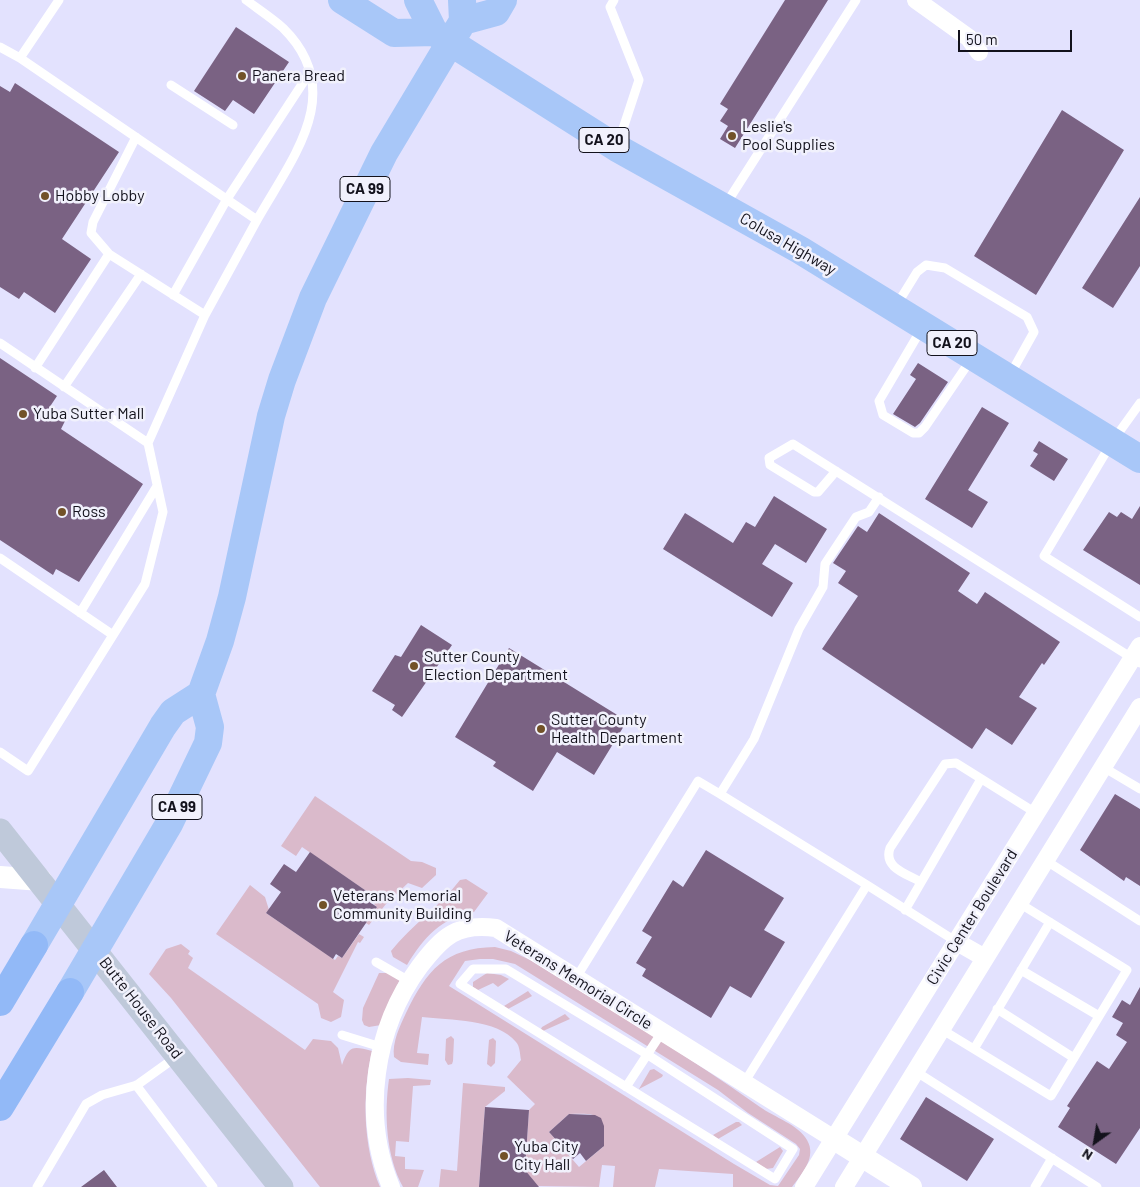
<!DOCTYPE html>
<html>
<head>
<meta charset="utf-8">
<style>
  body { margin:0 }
  #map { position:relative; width:1140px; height:1187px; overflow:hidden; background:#e3e2fe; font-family:Barlow,sans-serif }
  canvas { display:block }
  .north { position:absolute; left:1070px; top:1117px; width:50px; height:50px; -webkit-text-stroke:4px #f1f1fc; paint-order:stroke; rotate:212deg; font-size:14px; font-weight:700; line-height:20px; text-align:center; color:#13121c }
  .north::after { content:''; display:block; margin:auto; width:18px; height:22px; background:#13121c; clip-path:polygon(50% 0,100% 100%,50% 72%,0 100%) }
  .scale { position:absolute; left:958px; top:30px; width:114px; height:22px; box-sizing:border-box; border:2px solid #13121c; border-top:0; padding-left:6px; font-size:15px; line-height:18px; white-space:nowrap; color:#13121c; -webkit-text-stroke:4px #f1f1fc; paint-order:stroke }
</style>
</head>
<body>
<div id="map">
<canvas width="1140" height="1187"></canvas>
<div class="north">N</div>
<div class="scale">50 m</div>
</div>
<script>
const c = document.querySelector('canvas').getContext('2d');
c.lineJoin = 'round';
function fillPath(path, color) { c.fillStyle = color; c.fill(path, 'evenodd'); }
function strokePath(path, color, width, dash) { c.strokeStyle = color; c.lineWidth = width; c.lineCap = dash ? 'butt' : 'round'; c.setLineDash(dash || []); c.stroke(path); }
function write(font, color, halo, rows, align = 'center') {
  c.font = font + ' Barlow,sans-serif'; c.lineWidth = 5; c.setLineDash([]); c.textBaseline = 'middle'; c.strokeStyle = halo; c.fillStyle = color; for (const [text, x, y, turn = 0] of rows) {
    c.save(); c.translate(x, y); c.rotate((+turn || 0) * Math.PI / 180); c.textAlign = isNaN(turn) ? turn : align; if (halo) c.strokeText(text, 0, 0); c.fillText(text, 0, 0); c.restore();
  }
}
const green = new Path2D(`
  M 315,796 L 411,861 L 422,862 L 436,868 L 436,875 L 422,888 L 408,883 L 386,904 L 369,925 L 366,923 L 377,907 L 374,904 L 382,892 L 375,897 L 302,847 L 296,856 L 281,846 Z
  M 466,879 L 488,893 L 474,912 C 441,918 424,937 407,965 L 393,957 L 391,951 C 413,924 439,907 460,880 Z
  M 250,885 L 265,897 L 269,910 L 266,913 L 335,960 L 338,956 L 342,958 L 359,934 L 364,937 L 360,943 L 358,942 L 333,992 L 344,1000 L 341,1017 L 331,1022 L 321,1018 L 318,1004 L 216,934 Z
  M 181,944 L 190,951 L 188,954 L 193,958 L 188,968 L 305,1050 L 313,1039 L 331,1041 L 338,1048 L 342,1065 C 349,1045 353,1046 372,1051 C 362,1095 363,1146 380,1187 L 320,1187 L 171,998 L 149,974 L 166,949 Z
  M 495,947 L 511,951 L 530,960 C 607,1008 686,1054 760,1107 C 774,1117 799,1125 807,1140 C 817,1157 802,1174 792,1187 L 733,1187 L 733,1174 L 659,1169 L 655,1187 L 613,1187 L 615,1166 L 602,1165 L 599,1187 L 537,1186 L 525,1170 L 529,1110 L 535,1104 L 507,1077 L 521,1060 C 520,1055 520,1046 516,1042 C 498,1019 449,1020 422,1017 L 417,1053 L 429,1054 L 428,1065 L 401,1062 L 394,1057 C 392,1042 400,1026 406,1013 C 427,970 445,948 495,947 ZM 480,959 L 493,959 L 515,964 L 718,1090 L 748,1113 L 796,1144 L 800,1149 L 799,1155 L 778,1186 L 770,1185 L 734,1164 L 449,986 L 465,961 ZM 569,1114 C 602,1113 603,1114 603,1147 L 579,1167 L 549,1132 Z
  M 379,973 L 389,973 L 400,979 L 381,1025 L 369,1027 L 364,1025 L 362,1020 L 363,1008 Z
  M 487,973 L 501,975 L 509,979 L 498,987 L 493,983 L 478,990 L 473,987 L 473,982 Z
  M 528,991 L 532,996 L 508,1009 L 504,1006 Z
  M 565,1014 L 570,1019 L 543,1031 L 541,1029 L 542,1027 Z
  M 451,1036 L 454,1039 L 453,1061 L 452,1064 L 448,1065 L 445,1060 L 446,1039 Z
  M 493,1038 L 496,1041 L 495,1063 L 491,1067 L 487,1064 L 489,1040 Z
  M 654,1069 L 663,1075 L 662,1077 L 639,1089 L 650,1070 Z
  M 408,1078 L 431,1080 L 430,1085 L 413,1086 L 409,1142 L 396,1141 L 395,1156 L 405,1157 L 405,1169 L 424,1170 L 418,1187 L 403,1187 C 386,1156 384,1114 389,1079 Z
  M 463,1083 L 505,1087 L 505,1091 L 485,1107 L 479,1187 L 439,1187 L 441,1169 L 457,1171 Z
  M 736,1122 L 739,1122 L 742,1125 L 718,1139 L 713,1135 Z
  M 780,1147 L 783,1151 L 773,1168 L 766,1169 L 756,1162 Z`);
const building = new Path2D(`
  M 785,0 L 828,0 L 735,148 L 720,139 L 728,126 L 720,121 L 728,109 L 720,104 Z
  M 236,27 L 289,62 L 254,114 L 233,100 L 225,111 L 194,91 Z
  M 15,83 L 119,152 L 62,239 L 91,259 L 55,313 L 24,292 L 19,299 L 0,287 L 0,86 L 10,92 Z
  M 1062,110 L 1124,150 L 1036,295 L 974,256 Z
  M 1140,197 L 1140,266 L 1113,308 L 1082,288 Z
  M 0,358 L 57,396 L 49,408 L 66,419 L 61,429 L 143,484 L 79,582 L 56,569 L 53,575 L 0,540 Z
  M 918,363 L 948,382 L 920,423 L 915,427 L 893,414 L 916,379 L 910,375 Z
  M 982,407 L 1009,423 L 968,490 L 988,502 L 972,528 L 925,499 Z
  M 1039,441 L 1068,459 L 1054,481 L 1030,466 L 1038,454 L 1033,451 Z
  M 774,496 L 827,529 L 806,563 L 775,544 L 762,564 L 793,583 L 772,617 L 663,549 L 685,513 L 733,543 L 746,522 L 755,527 Z
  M 1140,506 L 1140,585 L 1083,550 L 1109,512 L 1117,517 L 1121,512 L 1132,519 Z
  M 879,513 L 970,573 L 958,591 L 977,604 L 985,592 L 1060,642 L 1044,665 L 1042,663 L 1019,697 L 1037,708 L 1012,745 L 986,728 L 972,749 L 822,649 L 858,596 L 838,583 L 846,571 L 833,563 L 858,526 L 867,532 Z
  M 421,625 L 452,645 L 402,717 L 392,710 L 395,705 L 372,691 L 395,655 L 401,657 Z
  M 509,648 L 627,721 L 594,775 L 557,752 L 533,791 L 493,766 L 496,762 L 455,737 Z
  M 1115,794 L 1140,809 L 1140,886 L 1126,877 L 1124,881 L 1080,850 Z
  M 706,850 L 784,898 L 764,930 L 785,942 L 751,998 L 730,986 L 711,1018 L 642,976 L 646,969 L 636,963 L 652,937 L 642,931 L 673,880 L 683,887 Z
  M 310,852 L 375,897 L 371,903 L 377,907 L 342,958 L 336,954 L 333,959 L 266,913 L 281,892 L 270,884 L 284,864 L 296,872 Z
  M 1140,987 L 1140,1128 L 1116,1164 L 1058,1127 L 1070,1108 L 1067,1106 L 1097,1061 L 1109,1069 L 1127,1042 L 1116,1035 L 1123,1023 L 1112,1017 L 1122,1000 L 1130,1005 Z
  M 926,1097 L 994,1139 L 967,1181 L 900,1139 Z
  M 485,1107 L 529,1110 L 525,1170 L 539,1187 L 479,1187 Z
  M 569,1114 L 595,1115 L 601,1118 L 604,1126 L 604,1146 L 586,1161 L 580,1153 L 573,1159 L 549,1132 Z
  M 104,1170 L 117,1187 L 81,1187 Z`);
const service = new Path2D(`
  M 614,0 L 610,7 L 639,80 L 618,144
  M 0,47 L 20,58 L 257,220 C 292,158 348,92 283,28 C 272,18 258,9 246,0
  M 20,58 L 59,0
  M 171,85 L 233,125
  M 136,137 L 93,222 L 91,233 L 109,254 L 205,315
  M 726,204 L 856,0
  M 173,295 L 227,199 L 310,72
  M 896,306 L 917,272 L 926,265 L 945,268 L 1027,317 L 1034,332 L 1010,375
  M 922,328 L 879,401 L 883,415 L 913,433 L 919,433 L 925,427 L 972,358
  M 0,343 L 148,443
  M 35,368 L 109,254
  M 64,387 L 141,274
  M 1140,403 L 1112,442 L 1044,556 L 1140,617
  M 836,471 L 818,492 L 814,492 L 770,465 L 769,458 L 793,444 L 1140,663
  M 0,558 L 113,635
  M 80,613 L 157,486
  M 0,752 L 28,771 L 145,584 L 163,512 L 148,443 L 205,315 L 257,220
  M 1103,767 L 1140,789
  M 1045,860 L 1140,921
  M 921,882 C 907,874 883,868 890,848 L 945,764 L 956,763 L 1036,813
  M 867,885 L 720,794 L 754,739 L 799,629 L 823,587 L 825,564 L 856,517 L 869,512 L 879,497
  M 905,910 L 981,779
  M 376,962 L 409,981
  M 473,969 L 506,969 L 648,1055 L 793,1149 L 775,1179 L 460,984 Z
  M 1021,970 L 1099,1016
  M 576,978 L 698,781 L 720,794
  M 997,1009 L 1074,1058
  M 941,1029 L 1051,1096 L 1127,970 L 1019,903
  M 342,1035 L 381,1047
  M 974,1049 L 1050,922
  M 915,1071 L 1097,1187
  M 744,1083 L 867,885 L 957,942
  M 136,1085 L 213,1187
  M 626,1087 L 662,1032
  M 37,1187 L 86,1104 L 102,1095 L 137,1085 L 176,1057
  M 1035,1187 L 1052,1158`);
const minor = new Path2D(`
  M 916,0 L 969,38 L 979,52
  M 957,942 L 985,958
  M 391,1187 C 361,1115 374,1028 420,966 C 443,936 457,923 496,928 L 834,1139
  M 804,1187 L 1140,646
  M 844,1187 L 1140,707`);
const tertiary = new Path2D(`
  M 0,877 L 41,880
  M 834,1139 L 911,1187`);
const secondary = new Path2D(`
  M 0,831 L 281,1187`);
const trunk = new Path2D(`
  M 342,0 L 394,33 L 434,32
  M 418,0 L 434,32
  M 463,21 L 496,12 L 503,0
  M 434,32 L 617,148 L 800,250 L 1140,459
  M 34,945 L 163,726 L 173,712 L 201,694
  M 70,992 L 169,824 L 208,743 L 210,727 L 201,694 L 220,641 L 232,597 L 271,416 L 282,380 L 313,298 L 384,153 L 463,21 L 462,0`);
const motorway = new Path2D(`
  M 0,1002 L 34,945
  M 0,1107 L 70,992`);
const markers = [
  [242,76,5,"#725228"],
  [732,136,5,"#725228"],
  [45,196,5,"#725228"],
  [23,414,5,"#725228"],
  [62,512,5,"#725228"],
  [414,666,5,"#725228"],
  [541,729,5,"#725228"],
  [323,905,5,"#725228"],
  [504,1156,5,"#725228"]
];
const shields = [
  [604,140,50],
  [365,189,50],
  [952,343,50],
  [177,807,50]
];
const shieldNames = [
  ["CA 20",604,140],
  ["CA 99",365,189],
  ["CA 20",952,343],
  ["CA 99",177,807]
];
const poiNames = [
  ["Panera Bread",252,76],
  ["Leslie's",742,127],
  ["Pool Supplies",742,145],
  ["Hobby Lobby",55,196],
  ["Yuba Sutter Mall",33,414],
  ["Ross",72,512],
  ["Sutter County",424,657],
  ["Election Department",424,675],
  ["Sutter County",551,720],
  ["Health Department",551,738],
  ["Veterans Memorial",333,896],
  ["Community Building",333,914],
  ["Yuba City",514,1147],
  ["City Hall",514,1165]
];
const streetNames = [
  ["Colusa Highway",788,244,30],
  ["Civic Center Boulevard",972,917,-58],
  ["Veterans Memorial Circle",578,980,32],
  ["Butte House Road",141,1008,52]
];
fillPath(green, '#dabacb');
fillPath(building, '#7a6283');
strokePath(service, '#fff', 9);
strokePath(minor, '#fff', 18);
strokePath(tertiary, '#fff', 22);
strokePath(secondary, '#bfc9da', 25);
strokePath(trunk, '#a8c7f8', 28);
strokePath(motorway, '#92b9f7', 28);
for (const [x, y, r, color] of markers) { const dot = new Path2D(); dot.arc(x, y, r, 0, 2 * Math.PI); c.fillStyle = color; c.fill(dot); strokePath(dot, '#f1f1fc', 2); }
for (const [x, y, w] of shields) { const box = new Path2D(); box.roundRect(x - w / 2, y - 12.5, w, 25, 4); c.fillStyle = '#f1f1fc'; c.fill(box); strokePath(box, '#13121c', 1); }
write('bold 15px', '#13121c', null, shieldNames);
write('16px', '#13121c', '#f1f1fc', poiNames, 'left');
write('16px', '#13121c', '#f1f1fc', streetNames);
</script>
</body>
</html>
